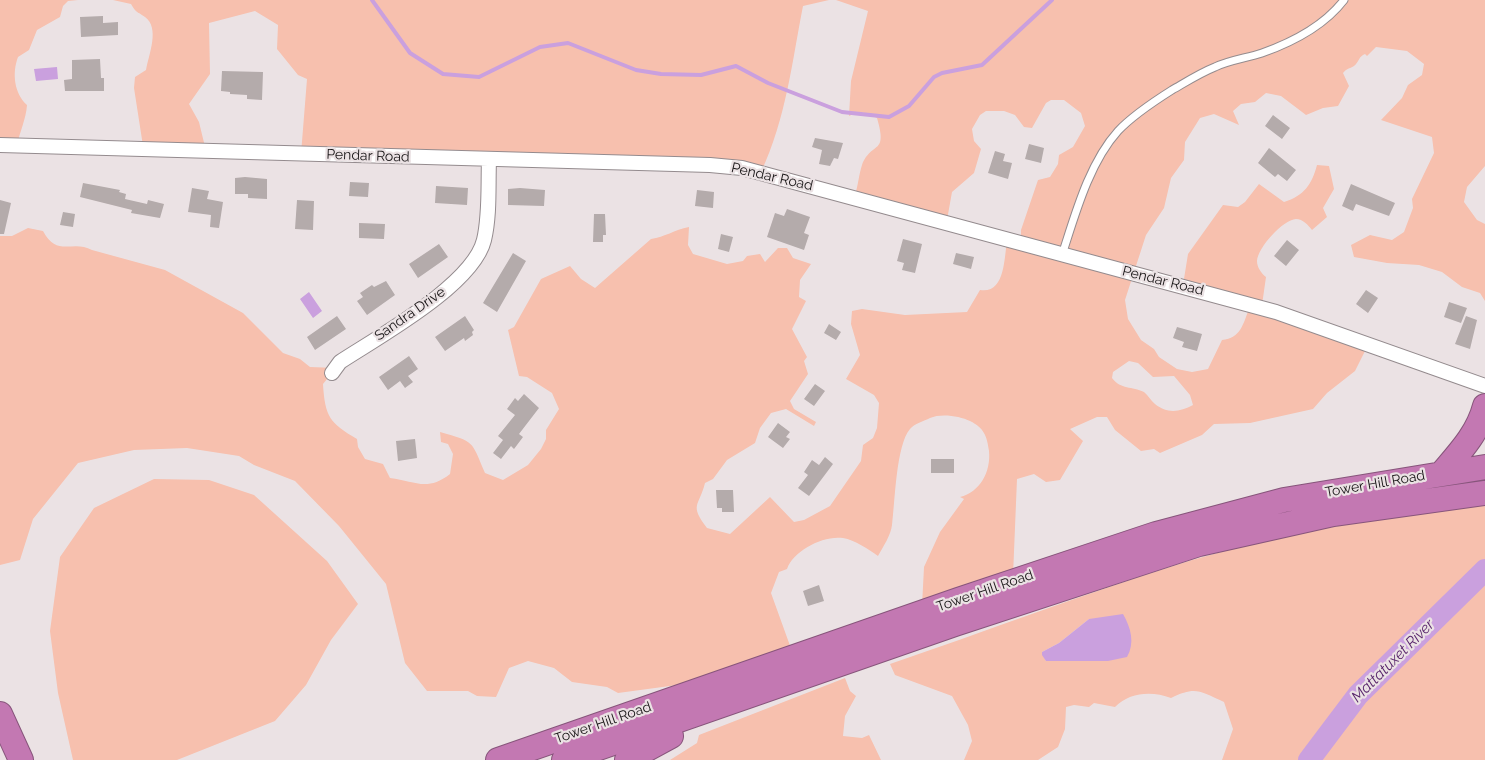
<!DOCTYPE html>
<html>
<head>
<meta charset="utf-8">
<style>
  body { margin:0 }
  canvas { display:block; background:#ebe2e4 }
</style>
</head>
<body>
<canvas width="1485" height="760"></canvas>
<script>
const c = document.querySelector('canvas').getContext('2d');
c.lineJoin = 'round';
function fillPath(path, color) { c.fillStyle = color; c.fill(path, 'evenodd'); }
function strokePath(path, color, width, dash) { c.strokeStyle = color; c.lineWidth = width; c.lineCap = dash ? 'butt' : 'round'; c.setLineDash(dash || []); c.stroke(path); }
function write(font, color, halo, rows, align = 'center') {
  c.font = font + ' Raleway,sans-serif'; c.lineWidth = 4.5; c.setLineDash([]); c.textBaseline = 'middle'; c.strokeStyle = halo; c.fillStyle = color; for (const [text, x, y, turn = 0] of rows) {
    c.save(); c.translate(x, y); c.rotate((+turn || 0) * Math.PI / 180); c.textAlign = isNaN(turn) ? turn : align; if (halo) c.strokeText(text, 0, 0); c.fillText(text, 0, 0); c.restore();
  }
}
const green = new Path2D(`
  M 0,0 L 78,0 L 68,1 L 63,6 L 60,17 L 37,30 L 29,50 L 18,57 C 12,73 14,93 27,105 C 26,119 20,131 17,145 L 0,145 Z
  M 113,0 L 829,0 L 803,6 C 792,62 786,119 761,172 L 301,154 L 307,79 L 298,75 L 277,49 L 278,25 L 255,11 L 209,23 L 210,74 L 189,104 L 199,122 L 206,151 L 143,146 L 134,88 L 135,77 L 146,70 C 149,54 160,28 145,17 C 137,11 137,14 131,4 Z
  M 836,0 L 1485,0 L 1485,166 L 1467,187 L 1464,202 L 1477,220 L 1485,224 L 1485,301 L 1480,293 L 1462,287 L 1442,272 L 1419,265 L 1387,263 L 1354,257 L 1351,245 L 1370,235 L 1392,240 L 1404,232 L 1413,208 L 1412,199 L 1434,153 L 1432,137 L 1381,120 L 1402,98 L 1408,85 L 1422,75 L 1424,64 L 1407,51 L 1376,47 L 1367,56 L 1365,54 C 1359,56 1359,62 1354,66 C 1349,69 1347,68 1343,73 L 1349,86 L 1338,106 L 1323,108 L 1306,115 L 1281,96 L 1266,93 L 1255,102 L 1241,104 L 1233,111 L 1239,125 L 1214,114 L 1200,118 L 1185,142 L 1184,160 L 1171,178 L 1164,208 L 1146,235 L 1125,300 L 1128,319 L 1141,340 L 1154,349 L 1159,357 L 1177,369 L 1192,372 L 1208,369 L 1222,340 C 1241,338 1243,324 1249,309 L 1183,285 L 1188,254 L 1223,205 L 1238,207 L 1245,202 L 1259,184 L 1284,202 C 1304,196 1312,184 1317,165 L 1329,166 L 1334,189 L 1323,208 L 1327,217 L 1312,230 C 1308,225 1303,219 1296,219 C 1283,220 1258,247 1257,261 C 1257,267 1261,273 1266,277 L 1262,305 L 1365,351 L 1355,371 L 1327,393 L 1313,409 L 1250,423 L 1214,424 L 1202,435 L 1160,453 L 1154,449 L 1141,451 L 1115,430 L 1107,417 L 1097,417 L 1070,429 L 1083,441 L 1060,480 L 1046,482 L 1034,474 L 1017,479 L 1013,576 L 922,606 L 924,567 L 940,532 L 964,499 L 960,497 C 980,492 991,472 989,451 C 987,436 984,428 970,421 C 960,416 941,413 930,418 C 924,421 914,424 910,429 C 896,445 895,503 892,525 C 891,535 883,547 878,556 C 868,549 855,540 843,538 C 823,535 793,551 787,569 L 779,572 L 771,593 L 793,654 L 707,681 L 618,693 L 607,687 L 572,682 L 554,668 L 528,661 L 509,668 L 496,697 L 477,696 L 468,691 L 427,691 L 405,663 L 386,584 L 339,526 L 295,481 L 254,465 L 239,456 L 187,448 L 134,450 L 78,463 L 33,519 L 20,560 L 0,565 L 0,236 L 12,236 L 28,228 L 43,231 C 57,258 73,239 92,250 L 165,270 L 243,313 L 283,353 L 300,359 L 310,367 L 336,368 L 323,384 C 325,417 330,423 357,439 L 358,447 L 365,459 L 383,464 L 390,478 C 415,481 427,492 450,474 L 453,454 L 448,444 L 441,442 L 440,432 C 475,442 471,440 485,473 L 503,480 L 528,465 L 541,449 L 546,439 L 546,430 L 559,409 L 552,393 L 527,377 L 519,376 L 508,330 L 514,327 L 541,279 L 570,266 L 581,279 L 595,288 L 651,239 C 665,237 674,230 689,227 L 688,245 L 693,254 L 727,264 L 743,261 L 747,256 L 760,254 L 765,262 L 778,248 L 787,248 L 793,258 L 811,264 L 800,280 L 799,297 L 806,301 L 792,329 L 807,357 L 804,361 L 808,374 L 790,401 L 794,409 L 816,422 L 814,426 L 786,409 L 771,413 L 760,428 L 755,443 L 727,460 L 713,479 L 705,483 C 699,507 689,504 707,528 L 730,534 L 770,497 L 794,522 L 804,520 L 830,506 L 861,461 L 863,445 L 873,438 L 877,428 L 879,403 L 874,395 L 846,379 L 860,355 L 851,324 L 852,311 L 862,309 L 905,315 L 967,312 L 980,290 C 1005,294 1004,259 1007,241 L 1021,241 L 1021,230 L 1038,180 L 1050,177 L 1058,164 L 1059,155 L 1073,147 L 1085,126 L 1081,113 L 1064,100 L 1051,100 L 1046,103 L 1032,128 L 1024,127 L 1015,115 L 1004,111 L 986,111 L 980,115 L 972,129 L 974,141 L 981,149 L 974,173 L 952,192 L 947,220 L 855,195 C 858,186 859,174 862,165 C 872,140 888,156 877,118 C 866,112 860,110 849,116 L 851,81 L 868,11 ZM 1129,361 L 1138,363 L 1153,377 L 1174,376 L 1190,395 L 1193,405 C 1180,412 1167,414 1155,404 C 1151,401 1148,395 1144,392 C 1132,386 1121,390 1112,378 L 1113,372 Z
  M 154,479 L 209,480 L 254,495 L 327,561 L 358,604 L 331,640 L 306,685 L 275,721 L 177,760 L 73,760 L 58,693 L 50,631 L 60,557 L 94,508 Z
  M 1485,505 L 1485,760 L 1222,760 L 1233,729 L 1224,702 C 1199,691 1196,686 1171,698 C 1152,691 1130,692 1115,707 L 1094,703 L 1089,707 L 1074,705 L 1066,707 L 1065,729 L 1058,747 L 1038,760 L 964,760 L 972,741 L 968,725 L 952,696 L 895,675 L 890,664 C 984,632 1078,596 1173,566 C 1271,535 1383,516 1485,505 ZM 1089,619 L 1108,661 L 1046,661 L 1042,652 L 1059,643 Z
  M 845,678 L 850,691 L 856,696 L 845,716 L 843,736 L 862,738 L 869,735 L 881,760 L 670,760 L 697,743 L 699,735 Z`);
const water = new Path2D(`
  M 57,67 L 58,79 L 36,81 L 34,69 Z
  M 309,292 L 322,311 L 313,318 L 300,299 Z
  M 1123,614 C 1131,628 1135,643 1127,657 L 1108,661 L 1046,661 L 1042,655 L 1042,652 L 1059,643 L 1089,619 Z`);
const stream = new Path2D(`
  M 372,0 L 410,53 L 443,74 L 479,77 L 540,47 L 568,43 L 636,70 L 661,74 L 701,75 L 736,66 L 768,83 L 842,112 L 889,117 L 909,106 L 934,77 L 942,73 L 982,65 L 1052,0`);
const river = new Path2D(`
  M 1309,760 L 1358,695 L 1485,570`);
const building = new Path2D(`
  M 103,16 L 103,23 L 118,22 L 118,35 L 81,37 L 80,17 Z
  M 100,59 L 101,78 L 104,78 L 104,91 L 65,91 L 64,80 L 72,79 L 72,60 Z
  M 222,71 L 263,72 L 262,100 L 247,99 L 247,95 L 230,94 L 230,92 L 221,91 Z
  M 1273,115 L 1290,128 L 1282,139 L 1265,126 Z
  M 815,138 L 843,143 L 838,159 L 834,158 L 830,166 L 819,164 L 822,150 L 812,147 Z
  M 1029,144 L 1044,148 L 1041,163 L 1025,159 Z
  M 1269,148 L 1296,170 L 1287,181 L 1278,174 L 1275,177 L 1258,163 Z
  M 995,151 L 1005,154 L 1003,161 L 1012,163 L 1008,179 L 988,173 Z
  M 245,177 L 267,179 L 267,199 L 248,198 L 248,194 L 235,194 L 235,178 Z
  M 350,182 L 369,183 L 368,197 L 349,196 Z
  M 83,183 L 120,190 L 119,192 L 126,194 L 125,199 L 147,204 L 148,200 L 164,204 L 160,218 L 131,213 L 132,210 L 80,197 Z
  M 1351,184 L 1395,203 L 1389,216 L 1356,204 L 1353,211 L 1342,206 Z
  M 436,186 L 468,188 L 467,205 L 435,203 Z
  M 192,188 L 209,191 L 207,199 L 223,202 L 219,228 L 210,227 L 211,215 L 188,212 Z
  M 520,188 L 545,190 L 544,206 L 508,205 L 508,189 Z
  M 697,190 L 714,192 L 713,208 L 695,206 Z
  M 0,200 L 11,203 L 4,234 L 0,234 Z
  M 297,200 L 314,201 L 313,230 L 295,229 Z
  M 787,209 L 810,217 L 804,233 L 809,235 L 804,250 L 767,237 L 775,213 L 784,216 Z
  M 63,212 L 75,214 L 73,227 L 60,225 Z
  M 594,214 L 605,214 L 606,235 L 603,235 L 603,242 L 593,242 Z
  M 359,223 L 385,224 L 384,239 L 359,238 Z
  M 721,234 L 733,237 L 729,252 L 718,249 Z
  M 903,239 L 922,244 L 915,273 L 902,270 L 904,263 L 897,261 Z
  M 1287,240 L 1299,250 L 1286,266 L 1274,256 Z
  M 439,244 L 448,257 L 418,278 L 409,264 Z
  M 513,253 L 526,261 L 497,312 L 483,303 Z
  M 956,253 L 974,257 L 971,269 L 953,264 Z
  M 386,281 L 395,295 L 367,315 L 357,301 L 363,297 L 360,293 L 372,285 L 374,287 Z
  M 1366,290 L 1378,298 L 1368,313 L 1356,304 Z
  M 1449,302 L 1467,308 L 1461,323 L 1444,317 Z
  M 337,316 L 346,329 L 315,350 L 307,337 Z
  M 465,316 L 474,330 L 472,332 L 473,335 L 465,341 L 464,338 L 445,351 L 435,337 Z
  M 1466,316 L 1477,320 L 1470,349 L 1455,344 Z
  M 829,324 L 841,332 L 836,340 L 824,333 Z
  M 1177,327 L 1202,334 L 1197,351 L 1182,347 L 1184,342 L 1173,338 Z
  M 409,356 L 418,369 L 408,376 L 413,382 L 405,388 L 400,381 L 388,390 L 379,377 Z
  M 815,384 L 825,391 L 814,406 L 804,399 Z
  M 524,394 L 539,408 L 519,434 L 523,437 L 514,449 L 511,446 L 501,459 L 493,453 L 503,440 L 498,436 L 515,415 L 507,409 L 515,398 L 518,401 Z
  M 778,423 L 790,432 L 786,437 L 790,439 L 783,448 L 768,437 Z
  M 415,439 L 417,458 L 398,461 L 396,441 Z
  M 825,457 L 833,464 L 809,496 L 798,488 L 808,475 L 804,472 L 812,460 L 819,465 Z
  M 931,459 L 954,459 L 954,473 L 931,473 Z
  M 716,490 L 733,490 L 734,512 L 722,512 L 722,508 L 717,508 Z
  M 819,585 L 824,601 L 808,606 L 803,591 Z`);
const lane = new Path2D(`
  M 1062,255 C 1075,215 1089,163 1118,131 C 1133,115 1153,102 1172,90 C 1186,82 1200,73 1215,67 C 1230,60 1247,58 1262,53 C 1293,42 1324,26 1344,0`);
const street = new Path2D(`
  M 0,145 L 710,165 L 742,168 L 1276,312 L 1485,386
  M 332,373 L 340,362 C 378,337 473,285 484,240 C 490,215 488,186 489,160`);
const highway = new Path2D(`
  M 1442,473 C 1460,452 1478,433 1485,406
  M 0,714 L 21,760
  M 498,760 L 958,600 L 1156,534 L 1284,500 L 1485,467
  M 564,760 L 955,624 L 1199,544 L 1333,514 L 1485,493
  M 627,760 L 671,736`);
const streetNames = [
  ["Pendar Road",368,156,2],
  ["Pendar Road",772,177,13],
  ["Pendar Road",1163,281,14],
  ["Sandra Drive",410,314,-35],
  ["Tower Hill Road",1375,484,-10],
  ["Tower Hill Road",985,591,-19],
  ["Tower Hill Road",603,723,-19]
];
const waterNames = [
  ["Mattatuxet River",1393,661,-45]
];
fillPath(green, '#f7c0ae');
fillPath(water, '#caa0de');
strokePath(stream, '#caa0de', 4);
strokePath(river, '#caa0de', 22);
fillPath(building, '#b4abab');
strokePath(lane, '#948b8e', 9);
strokePath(street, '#948b8e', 16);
strokePath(highway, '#87557b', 26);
strokePath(lane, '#fff', 7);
strokePath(street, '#fff', 14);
strokePath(highway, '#c378b2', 24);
write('14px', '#171415', '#ebe2e4', streetNames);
write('italic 15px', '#531f68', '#ebe2e4', waterNames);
</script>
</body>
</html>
